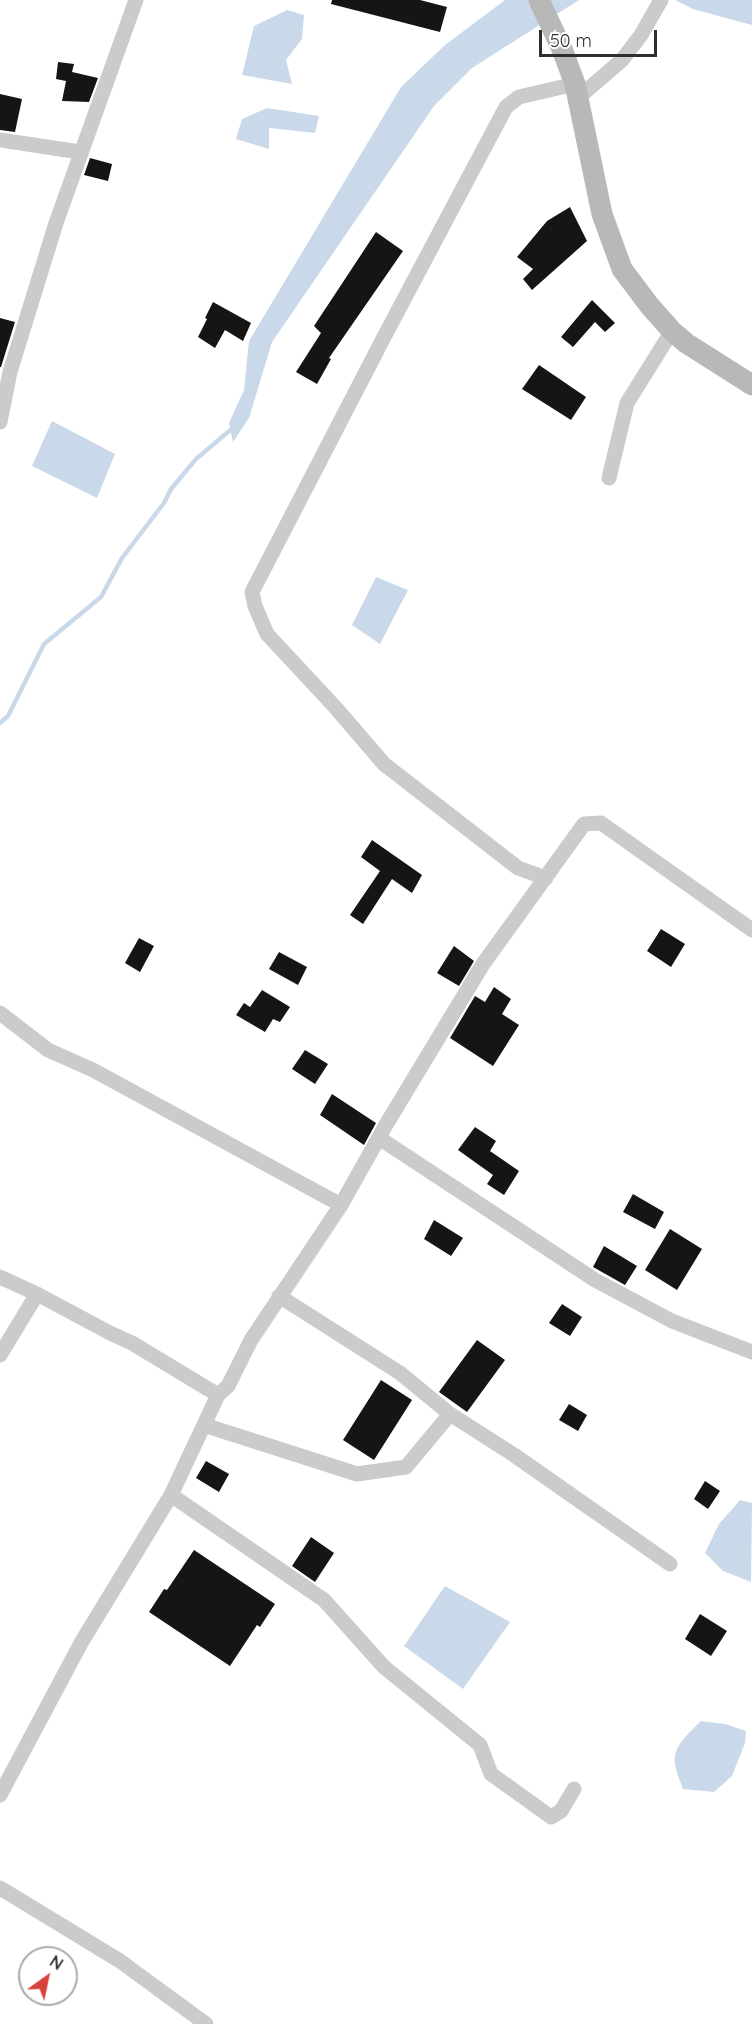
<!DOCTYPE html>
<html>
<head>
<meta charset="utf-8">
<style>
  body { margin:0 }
  #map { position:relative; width:752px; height:2024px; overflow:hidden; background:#fff; font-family:Quicksand,sans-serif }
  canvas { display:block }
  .north { position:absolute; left:18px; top:1946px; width:60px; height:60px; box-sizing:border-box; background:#fff; border:2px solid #ababab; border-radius:50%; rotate:33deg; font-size:16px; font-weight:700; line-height:24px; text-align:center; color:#2e2e2e }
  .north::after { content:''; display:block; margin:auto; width:21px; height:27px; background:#d8433c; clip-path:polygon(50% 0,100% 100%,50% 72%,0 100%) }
  .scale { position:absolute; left:539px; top:30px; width:118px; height:27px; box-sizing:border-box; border:3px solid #2e2e2e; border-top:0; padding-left:8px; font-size:18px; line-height:21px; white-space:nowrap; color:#2e2e2e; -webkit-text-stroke:4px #fff; paint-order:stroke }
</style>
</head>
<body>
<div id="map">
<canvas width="752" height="2024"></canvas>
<div class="north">N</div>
<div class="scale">50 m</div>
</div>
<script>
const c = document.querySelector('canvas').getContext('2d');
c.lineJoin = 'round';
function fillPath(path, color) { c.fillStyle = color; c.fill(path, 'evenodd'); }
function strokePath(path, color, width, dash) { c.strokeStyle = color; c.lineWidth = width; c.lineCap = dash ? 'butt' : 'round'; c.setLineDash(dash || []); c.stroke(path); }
const water = new Path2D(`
  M 505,0 L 579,0 L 472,68 L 434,106 L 272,342 L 249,418 L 233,442 L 229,423 L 244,390 L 249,341 L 401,87 L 445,45 Z
  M 675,0 L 752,0 L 752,25 L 693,9 Z
  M 287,10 L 304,15 L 302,39 L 286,60 L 292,84 L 242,75 L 254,26 Z
  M 267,108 L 319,116 L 315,133 L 269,128 L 269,149 L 236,139 L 242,119 Z
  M 52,421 L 115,454 L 97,498 L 32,466 Z
  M 376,577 L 408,590 L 380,644 L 352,625 Z
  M 740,1500 L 752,1503 L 751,1582 L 723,1571 L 705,1553 L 719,1524 Z
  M 445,1586 L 510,1622 L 463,1689 L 404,1646 Z
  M 701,1721 L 725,1724 L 746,1731 L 745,1743 L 732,1776 L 714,1792 L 683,1789 C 680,1780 673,1766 675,1756 C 677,1743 692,1730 701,1721 Z`);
const stream = new Path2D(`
  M 0,723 L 8,716 L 44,644 L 101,597 L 122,558 L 164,503 L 171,489 L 196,459 L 235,426`);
const building = new Path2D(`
  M 332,0 L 420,0 L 447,7 L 440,32 L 331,4 Z
  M 58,62 L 74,64 L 72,72 L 98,78 L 89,102 L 62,101 L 66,81 L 56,79 Z
  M 0,94 L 22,99 L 15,132 L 0,130 Z
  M 90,158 L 112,164 L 108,181 L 84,175 Z
  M 570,207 L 587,241 L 532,290 L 523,279 L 533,269 L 517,257 L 547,221 Z
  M 376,232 L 403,251 L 329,358 L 331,359 L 317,384 L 296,372 L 321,333 L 314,326 Z
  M 592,300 L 615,323 L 605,332 L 595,322 L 573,347 L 561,337 Z
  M 213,302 L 251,323 L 243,341 L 225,330 L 215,348 L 198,337 L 207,319 L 205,318 Z
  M 0,318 L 15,322 L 1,367 L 0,367 Z
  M 539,365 L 586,397 L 571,420 L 522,389 Z
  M 372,840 L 422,875 L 412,893 L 392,879 L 363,924 L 350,915 L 380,871 L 361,857 Z
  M 661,929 L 685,944 L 671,967 L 647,951 Z
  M 139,938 L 154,946 L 140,972 L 125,963 Z
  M 454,946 L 474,961 L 459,986 L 437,973 Z
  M 279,952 L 307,967 L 298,985 L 269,969 Z
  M 494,987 L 511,999 L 502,1014 L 519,1025 L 493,1066 L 450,1038 L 475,996 L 485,1002 Z
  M 262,990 L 290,1007 L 280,1022 L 273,1019 L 265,1032 L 236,1015 L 244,1003 L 250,1007 Z
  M 305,1050 L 328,1064 L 315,1084 L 292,1069 Z
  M 332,1094 L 376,1123 L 364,1145 L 320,1115 Z
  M 475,1127 L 496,1141 L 490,1151 L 519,1171 L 504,1195 L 487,1184 L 493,1175 L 458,1150 Z
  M 633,1194 L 664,1212 L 655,1229 L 623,1212 Z
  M 434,1220 L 463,1238 L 451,1256 L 424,1239 Z
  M 670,1229 L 702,1249 L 677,1290 L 645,1270 Z
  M 604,1246 L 637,1266 L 625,1285 L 593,1267 Z
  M 562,1304 L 582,1317 L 570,1336 L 549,1323 Z
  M 477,1340 L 505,1360 L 467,1412 L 439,1392 Z
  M 381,1380 L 412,1400 L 374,1460 L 343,1440 Z
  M 569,1404 L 587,1415 L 578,1431 L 559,1420 Z
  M 206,1461 L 229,1474 L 219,1492 L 196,1478 Z
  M 705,1481 L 720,1491 L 708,1509 L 694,1499 Z
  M 311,1537 L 334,1553 L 315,1582 L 292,1566 Z
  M 194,1550 L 275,1604 L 260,1627 L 257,1625 L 230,1666 L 149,1612 L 164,1589 L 167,1590 Z
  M 700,1614 L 727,1631 L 711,1656 L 685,1639 Z`);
const street = new Path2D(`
  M 579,97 L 622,60 L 641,35 L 661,0
  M 0,140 L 80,152
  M 0,422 L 10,372 L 56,223 L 136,0
  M 609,478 L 627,403 L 672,331
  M 546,878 L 518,868 L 384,764 L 335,707 L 267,634 L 255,606 L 252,592 L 384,337 L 506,107 L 519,97 L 575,84
  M 0,1013 L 48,1050 L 93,1070 L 341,1205
  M 379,1138 L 595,1280 L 672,1321 L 752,1352
  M 0,1277 L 37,1294 L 110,1333 L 132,1343 L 218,1395
  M 279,1296 L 400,1373 L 450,1414 L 514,1455 L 670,1564
  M 0,1355 L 37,1294
  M 204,1425 L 357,1474 L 406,1467 L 450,1414
  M 171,1495 L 324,1600 L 384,1667 L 480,1745 L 491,1774 L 551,1817 L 561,1811 L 574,1789
  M 0,1795 L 81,1643 L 171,1495 L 218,1395 L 228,1386 L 251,1340 L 341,1205 L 387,1123 L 483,964 L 584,824 L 601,823 L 752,930
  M 0,1888 L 120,1961 L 206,2024`);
const secondary = new Path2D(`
  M 539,0 L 562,49 L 575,84 L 602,214 L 622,269 L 649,305 L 672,331 L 686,343 L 752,385`);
fillPath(water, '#cad9e9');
strokePath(stream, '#cad9e9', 4.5);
fillPath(building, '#151515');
strokePath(street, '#cbcbcb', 15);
strokePath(secondary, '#b8b8b8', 21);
</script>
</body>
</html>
